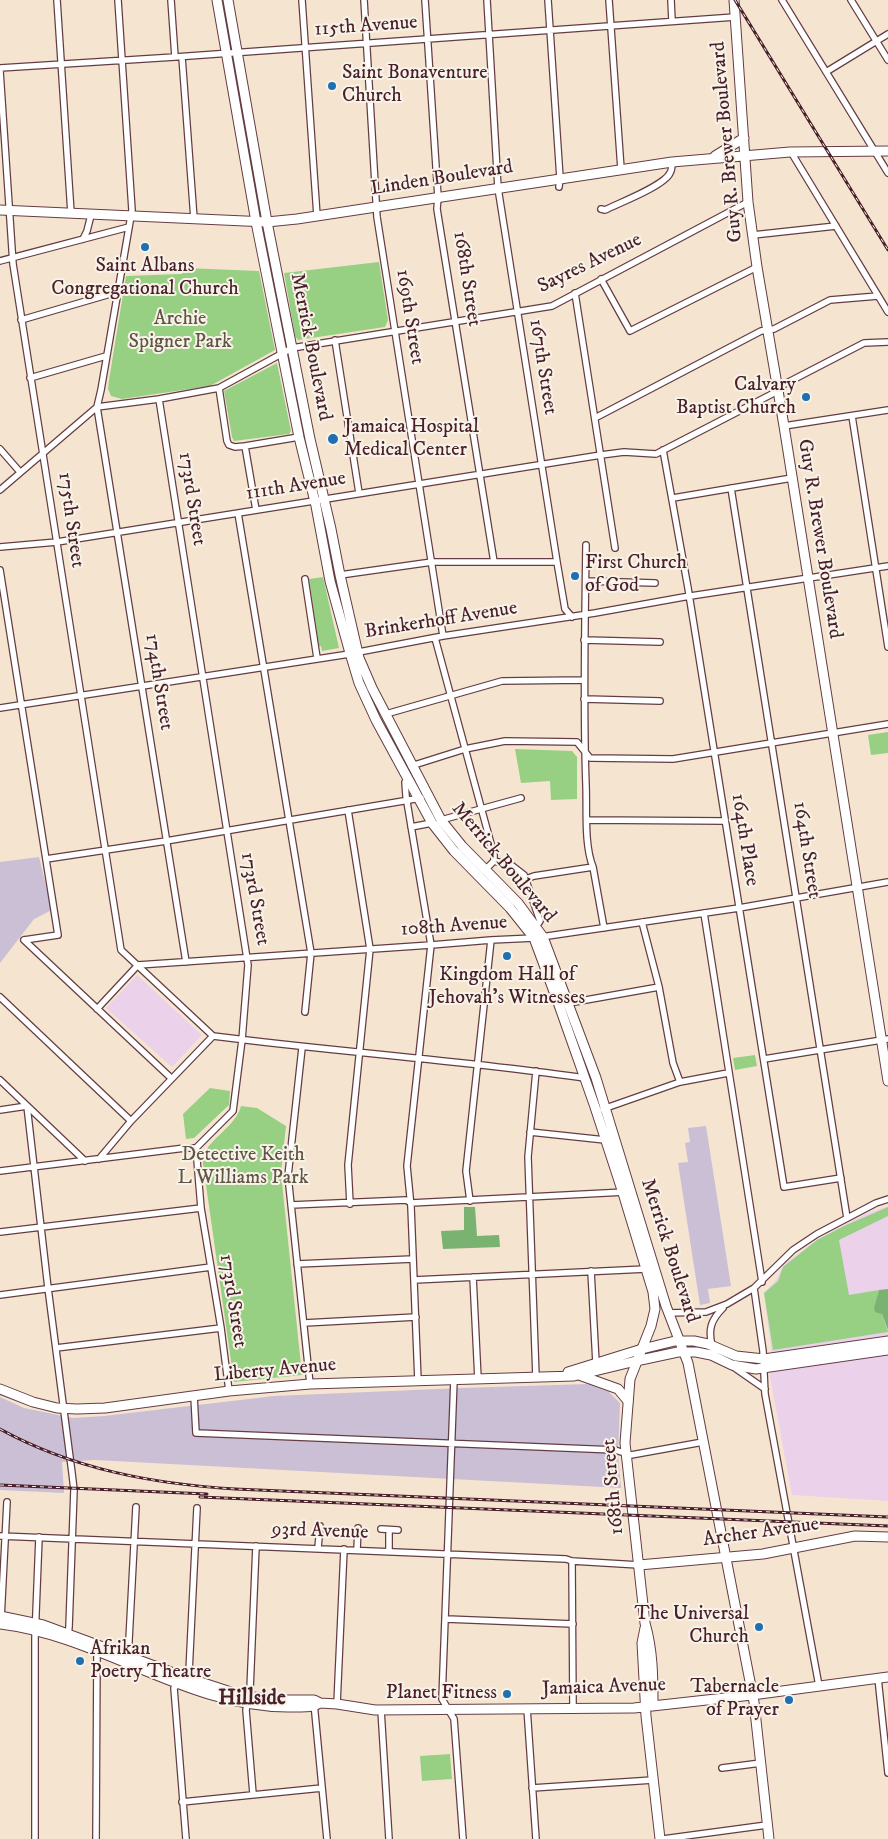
<!DOCTYPE html>
<html>
<head>
<meta charset="utf-8">
<style>
  body { margin:0 }
  canvas { display:block; background:#f5e5d0 }
</style>
</head>
<body>
<canvas width="888" height="1839"></canvas>
<script>
const c = document.querySelector('canvas').getContext('2d');
c.lineJoin = 'round';
function fillPath(path, color) { c.fillStyle = color; c.fill(path, 'evenodd'); }
function strokePath(path, color, width, dash) { c.strokeStyle = color; c.lineWidth = width; c.lineCap = dash ? 'butt' : 'round'; c.setLineDash(dash || []); c.stroke(path); }
function write(font, color, halo, rows, align = 'center') {
  c.font = font + ' "IM FELL DW Pica",serif'; c.lineWidth = 4; c.setLineDash([]); c.textBaseline = 'middle'; c.strokeStyle = halo; c.fillStyle = color; for (const [text, x, y, turn = 0] of rows) {
    c.save(); c.translate(x, y); c.rotate((+turn || 0) * Math.PI / 180); c.textAlign = isNaN(turn) ? turn : align; if (halo) c.strokeText(text, 0, 0); c.fillText(text, 0, 0); c.restore();
  }
}
const built = new Path2D(`
  M 137,975 L 202,1035 L 172,1067 L 106,1008 Z
  M 888,1206 L 888,1501 L 792,1495 L 770,1377 L 771,1348 L 764,1293 L 776,1280 L 783,1265 L 818,1239 L 865,1214 Z`);
const industrial = new Path2D(`
  M 39,857 L 52,910 L 34,919 L 0,963 L 0,862 Z
  M 706,1126 L 731,1286 L 708,1289 L 710,1303 L 700,1305 L 678,1163 L 688,1162 L 685,1143 L 690,1142 L 688,1128 Z
  M 588,1384 L 609,1392 L 620,1403 L 618,1456 L 621,1488 L 95,1460 L 62,1462 L 64,1493 L 0,1490 L 0,1397 L 24,1408 L 73,1418 L 104,1416 L 274,1396 L 461,1388 Z`);
const green = new Path2D(`
  M 379,262 L 388,320 L 385,327 L 298,340 L 295,336 L 284,273 Z
  M 185,268 L 259,271 L 275,350 L 210,386 L 122,399 L 111,396 L 108,389 L 109,380 L 126,276 L 182,274 Z
  M 277,363 L 291,431 L 289,434 L 234,441 L 232,437 L 224,391 Z
  M 323,577 L 339,648 L 322,651 L 321,646 L 319,646 L 309,579 Z
  M 888,732 L 888,753 L 871,755 L 868,735 Z
  M 515,749 L 572,751 L 577,757 L 577,799 L 551,800 L 550,781 L 521,783 Z
  M 755,1055 L 757,1066 L 735,1070 L 733,1058 Z
  M 210,1088 L 230,1091 L 229,1105 L 194,1138 L 186,1139 L 183,1114 Z
  M 241,1106 L 257,1108 L 286,1126 L 281,1173 L 302,1375 L 234,1382 L 202,1157 C 211,1137 236,1126 241,1106 Z
  M 888,1207 L 888,1216 L 839,1240 L 849,1295 L 879,1290 L 874,1307 L 882,1314 L 888,1332 L 773,1350 L 764,1293 L 778,1281 L 783,1267 L 817,1240 L 844,1226 Z
  M 450,1754 L 452,1779 L 422,1781 L 420,1756 Z`);
const forest = new Path2D(`
  M 464,1207 L 475,1207 L 477,1236 L 499,1235 L 500,1247 L 443,1249 L 441,1231 L 464,1230 Z
  M 888,1289 L 888,1330 L 882,1314 L 875,1312 L 874,1307 L 879,1290 Z`);
const street = new Path2D(`
  M 57,0 L 71,213
  M 118,0 L 132,210 L 101,390 L 97,407 L 186,962
  M 171,0 L 175,57
  M 302,0 L 317,216
  M 364,0 L 377,217 L 443,636
  M 425,0 L 438,197 L 437,209 L 494,562
  M 487,0 L 498,188 L 557,562 L 565,609 L 572,617
  M 548,0 L 560,178 L 559,187
  M 609,0 L 621,169
  M 671,0 L 672,21
  M 782,0 L 888,173
  M 851,0 L 888,60
  M 182,57 L 194,219
  M 0,68 L 175,57 L 735,17
  M 0,71 L 13,264 L 121,950 L 213,1036
  M 826,72 L 888,34
  M 791,152 L 888,312
  M 601,209 L 605,210 C 619,203 664,186 670,173 C 672,170 672,165 672,162
  M 753,235 L 836,226
  M 83,239 L 87,231 L 91,215
  M 0,261 L 129,227
  M 601,279 L 630,331 L 757,267
  M 575,293 L 615,548
  M 21,320 L 117,292
  M 335,340 L 359,493
  M 30,378 L 106,356
  M 219,388 L 227,441 L 229,445 L 235,447 L 245,446 L 256,510
  M 159,399 L 248,965 L 242,1040 L 233,1111 L 196,1148 L 201,1208 L 221,1328 L 229,1391
  M 852,416 L 888,647
  M 595,418 L 761,331 L 774,329 L 830,300 L 878,296
  M 784,426 L 888,410
  M 245,446 L 299,437
  M 0,449 L 20,472
  M 663,450 L 688,588 L 784,1187 L 841,1178
  M 731,488 L 847,1218
  M 0,490 L 97,407 L 159,399 L 219,388 L 292,348 L 552,306 L 748,202
  M 673,498 L 792,478
  M 238,513 L 311,953 L 305,1012
  M 586,545 C 585,625 583,705 586,785 C 587,810 584,845 593,867 L 604,928
  M 0,547 L 57,542 L 601,455 L 624,452 L 656,454 L 772,394 L 777,388 L 864,343 L 888,342
  M 0,570 L 58,935 L 24,940
  M 340,575 L 432,562 L 557,562
  M 305,579 L 317,658
  M 586,581 L 655,583
  M 435,638 L 494,855 L 494,861 L 485,870
  M 584,640 L 660,642
  M 584,699 L 660,701
  M 0,708 L 343,655 L 443,636 L 595,613 L 684,597 L 888,566
  M 386,714 L 502,681 L 584,680
  M 411,766 L 465,749 L 505,741 L 577,742 L 590,758 L 673,759 L 888,724
  M 408,780 L 405,782 L 406,796 L 431,945 L 407,1166 L 411,1207 L 418,1381
  M 348,810 L 370,949 L 348,1165 L 350,1204
  M 441,820 L 521,798
  M 587,820 L 725,821
  M 411,827 L 432,823
  M 46,859 L 166,841 L 421,798
  M 494,861 L 511,865 L 524,875 L 540,921 L 536,927
  M 526,879 L 534,876 L 593,867
  M 704,913 L 762,1282
  M 642,922 L 659,987 L 673,1063 L 680,1082
  M 24,940 L 171,1078
  M 138,965 L 431,945 L 491,940 L 534,938 L 739,908 L 888,882
  M 0,997 L 131,1121
  M 569,1003 L 659,987
  M 97,1009 L 138,965
  M 213,1036 C 337,1052 461,1060 585,1078
  M 302,1048 L 288,1176 L 310,1384
  M 764,1059 L 888,1039
  M 0,1080 L 85,1161
  M 27,1106 L 48,1288 L 72,1473 L 74,1490 L 69,1627 L 68,1636
  M 603,1109 L 680,1082 L 728,1073
  M 0,1110 L 27,1106
  M 530,1132 L 605,1140
  M 99,1159 L 131,1121 L 213,1036
  M 0,1171 L 185,1148 L 196,1148
  M 470,1201 L 466,1171 L 491,940
  M 291,1205 L 406,1200 L 411,1203 L 625,1192
  M 0,1232 L 201,1208
  M 297,1264 L 413,1259
  M 591,1271 L 596,1363
  M 473,1277 L 478,1379
  M 414,1280 L 646,1269
  M 754,1288 L 763,1351 L 765,1394 L 819,1686
  M 0,1295 L 211,1267
  M 668,1313 L 706,1312 L 727,1304 L 754,1288 L 793,1250 L 817,1234 L 876,1203 L 888,1199
  M 304,1323 L 416,1317
  M 712,1346 C 708,1329 711,1320 723,1308
  M 56,1348 L 221,1328
  M 732,1366 L 765,1389
  M 536,1377 L 528,1157 L 536,1071
  M 454,1379 L 442,1699 L 454,1719 L 463,1839
  M 194,1396 L 196,1433 L 615,1450 L 631,1455 L 703,1442
  M 381,1529 L 398,1530
  M 0,1536 L 566,1559 L 572,1561 L 639,1565
  M 318,1548 L 320,1526
  M 357,1550 L 358,1528
  M 389,1551 L 389,1530
  M 572,1561 L 573,1708
  M 1,1619 L 7,1502
  M 446,1619 L 573,1624
  M 128,1659 L 136,1507
  M 878,1678 L 888,1773
  M 314,1703 L 327,1839
  M 337,1704 L 344,1549
  M 527,1708 L 536,1839
  M 381,1710 L 389,1839
  M 722,1768 L 761,1763
  M 532,1788 L 653,1780
  M 253,1794 L 246,1710 L 250,1690 L 256,1546
  M 182,1802 L 322,1788
  M 35,1839 L 35,1638 L 39,1537
  M 96,1839 L 97,1649
  M 186,1839 L 174,1688 L 189,1672 L 197,1508
  M 663,1839 L 767,1825`);
const secondary = new Path2D(`
  M 734,0 L 748,202 L 757,267 L 784,426 L 888,1081
  M 715,156 L 744,138
  M 0,210 L 267,222 L 297,219 L 672,162 L 790,152 L 888,151
  M 568,1372 L 642,1349
  M 579,1375 L 618,1389 L 628,1401
  M 0,1389 L 33,1402 L 57,1408 L 77,1409 L 105,1408 L 229,1391 L 310,1384 L 574,1376 L 636,1361
  M 639,1565 L 763,1554 L 855,1536 L 888,1537
  M 752,1695 L 888,1677`);
const primary = new Path2D(`
  M 217,0 L 256,222 L 299,437 L 316,506 L 330,581 L 350,653 L 359,683 L 376,720 L 432,823 L 454,851 L 510,908 L 534,938 L 559,1005 L 595,1107 L 623,1193 L 653,1292 L 655,1309 L 651,1326 L 630,1379 L 625,1443 L 645,1623 C 653,1651 653,1677 653,1706
  M 228,0 L 267,222 L 310,439 L 331,529 L 340,575 L 359,658 L 372,688 L 441,820 L 462,846 L 518,903 L 543,937 L 596,1078 L 666,1306 L 688,1363 L 754,1702 L 769,1839
  M 642,1349 L 675,1341 L 694,1341 L 708,1344 L 736,1356 L 764,1359 L 888,1341
  M 636,1361 L 678,1352 L 696,1352 L 711,1355 L 732,1365 L 756,1369 L 888,1350
  M 0,1616 L 43,1625 L 179,1675 L 243,1696 L 284,1700 L 314,1700 L 320,1703 L 337,1704 L 375,1710 L 634,1708 L 752,1695
  M 0,1624 C 102,1636 190,1710 294,1707 C 304,1707 312,1708 320,1703
  M 645,1628 L 642,1643 L 646,1716 L 660,1839`);
const rail = new Path2D(`
  M 735,0 L 888,250
  M 0,1429 C 73,1469 153,1484 235,1489 L 888,1517
  M 0,1485 L 207,1494
  M 200,1497 L 888,1526`);
const markers = [
  [332,86,5,"#1f6fb2"],
  [145,247,5,"#1f6fb2"],
  [806,397,5,"#1f6fb2"],
  [333,439,6,"#1f6fb2"],
  [575,576,5,"#1f6fb2"],
  [507,956,5,"#1f6fb2"],
  [759,1627,5,"#1f6fb2"],
  [80,1661,5,"#1f6fb2"],
  [507,1694,5,"#1f6fb2"],
  [789,1700,5,"#1f6fb2"]
];
const streetNames = [
  ["115th Avenue",366,27,-4],
  ["Guy R. Brewer Boulevard",728,142,-95],
  ["Linden Boulevard",442,179,-9],
  ["Sayres Avenue",590,264,-26],
  ["168th Street",466,279,81],
  ["169th Street",409,317,81],
  ["Merrick Boulevard",310,347,79],
  ["167th Street",542,367,81],
  ["111th Avenue",296,487,-9],
  ["173rd Street",191,499,81],
  ["175th Street",70,520,82],
  ["Guy R. Brewer Boulevard",819,539,81],
  ["Brinkerhoff Avenue",441,621,-9],
  ["174th Street",158,682,81],
  ["164th Place",744,840,81],
  ["164th Street",806,850,81],
  ["Merrick Boulevard",503,863,50],
  ["173rd Street",254,899,80],
  ["108th Avenue",454,927,-4],
  ["Merrick Boulevard",669,1251,72],
  ["173rd Street",232,1301,81],
  ["Liberty Avenue",275,1371,-5],
  ["168th Street",614,1487,-95],
  ["93rd Avenue",320,1532,2],
  ["Archer Avenue",761,1533,-8],
  ["Jamaica Avenue",604,1688,-2]
];
const poiNames = [
  ["Saint Bonaventure",342,74],
  ["Church",342,97],
  ["Saint Albans",145,267,"center"],
  ["Congregational Church",145,290,"center"],
  ["Calvary",796,386,"right"],
  ["Baptist Church",796,409,"right"],
  ["Jamaica Hospital",344,428],
  ["Medical Center",344,451],
  ["First Church",585,564],
  ["of God",585,587],
  ["Kingdom Hall of",507,976,"center"],
  ["Jehovah's Witnesses",507,999,"center"],
  ["The Universal",749,1615,"right"],
  ["Church",749,1638,"right"],
  ["Afrikan",90,1650],
  ["Poetry Theatre",90,1673],
  ["Tabernacle",779,1688,"right"],
  ["of Prayer",779,1711,"right"],
  ["Planet Fitness",497,1694,"right"]
];
const parkNames = [
  ["Archie",180,320],
  ["Spigner Park",180,343],
  ["Detective Keith",243,1156],
  ["L Williams Park",243,1179]
];
const neighbourhoodNames = [
  ["Hillside",252,1700]
];
fillPath(built, '#ecd1ea');
fillPath(industrial, '#cbbfd5');
fillPath(green, '#98d083');
fillPath(forest, '#7ab271');
strokePath(street, '#643d44', 8);
strokePath(secondary, '#643d44', 11);
strokePath(primary, '#643d44', 11);
strokePath(street, '#fff', 5.5);
strokePath(secondary, '#fff', 9);
strokePath(primary, '#fff', 9);
strokePath(rail, '#4a1f2b', 3);
strokePath(rail, '#f7f3e8', 1, [4]);
for (const [x, y, r, color] of markers) { const dot = new Path2D(); dot.arc(x, y, r, 0, 2 * Math.PI); c.fillStyle = color; c.fill(dot); strokePath(dot, '#f7f3e8', 2); }
write('20px', '#4a1f2b', '#f7f3e8', streetNames);
write('20px', '#4a1f2b', '#f7f3e8', poiNames, 'left');
write('20px', '#615445', '#f7f3e8', parkNames);
write('bold 21px', '#4a1f2b', '#f7f3e8', neighbourhoodNames);
</script>
</body>
</html>
